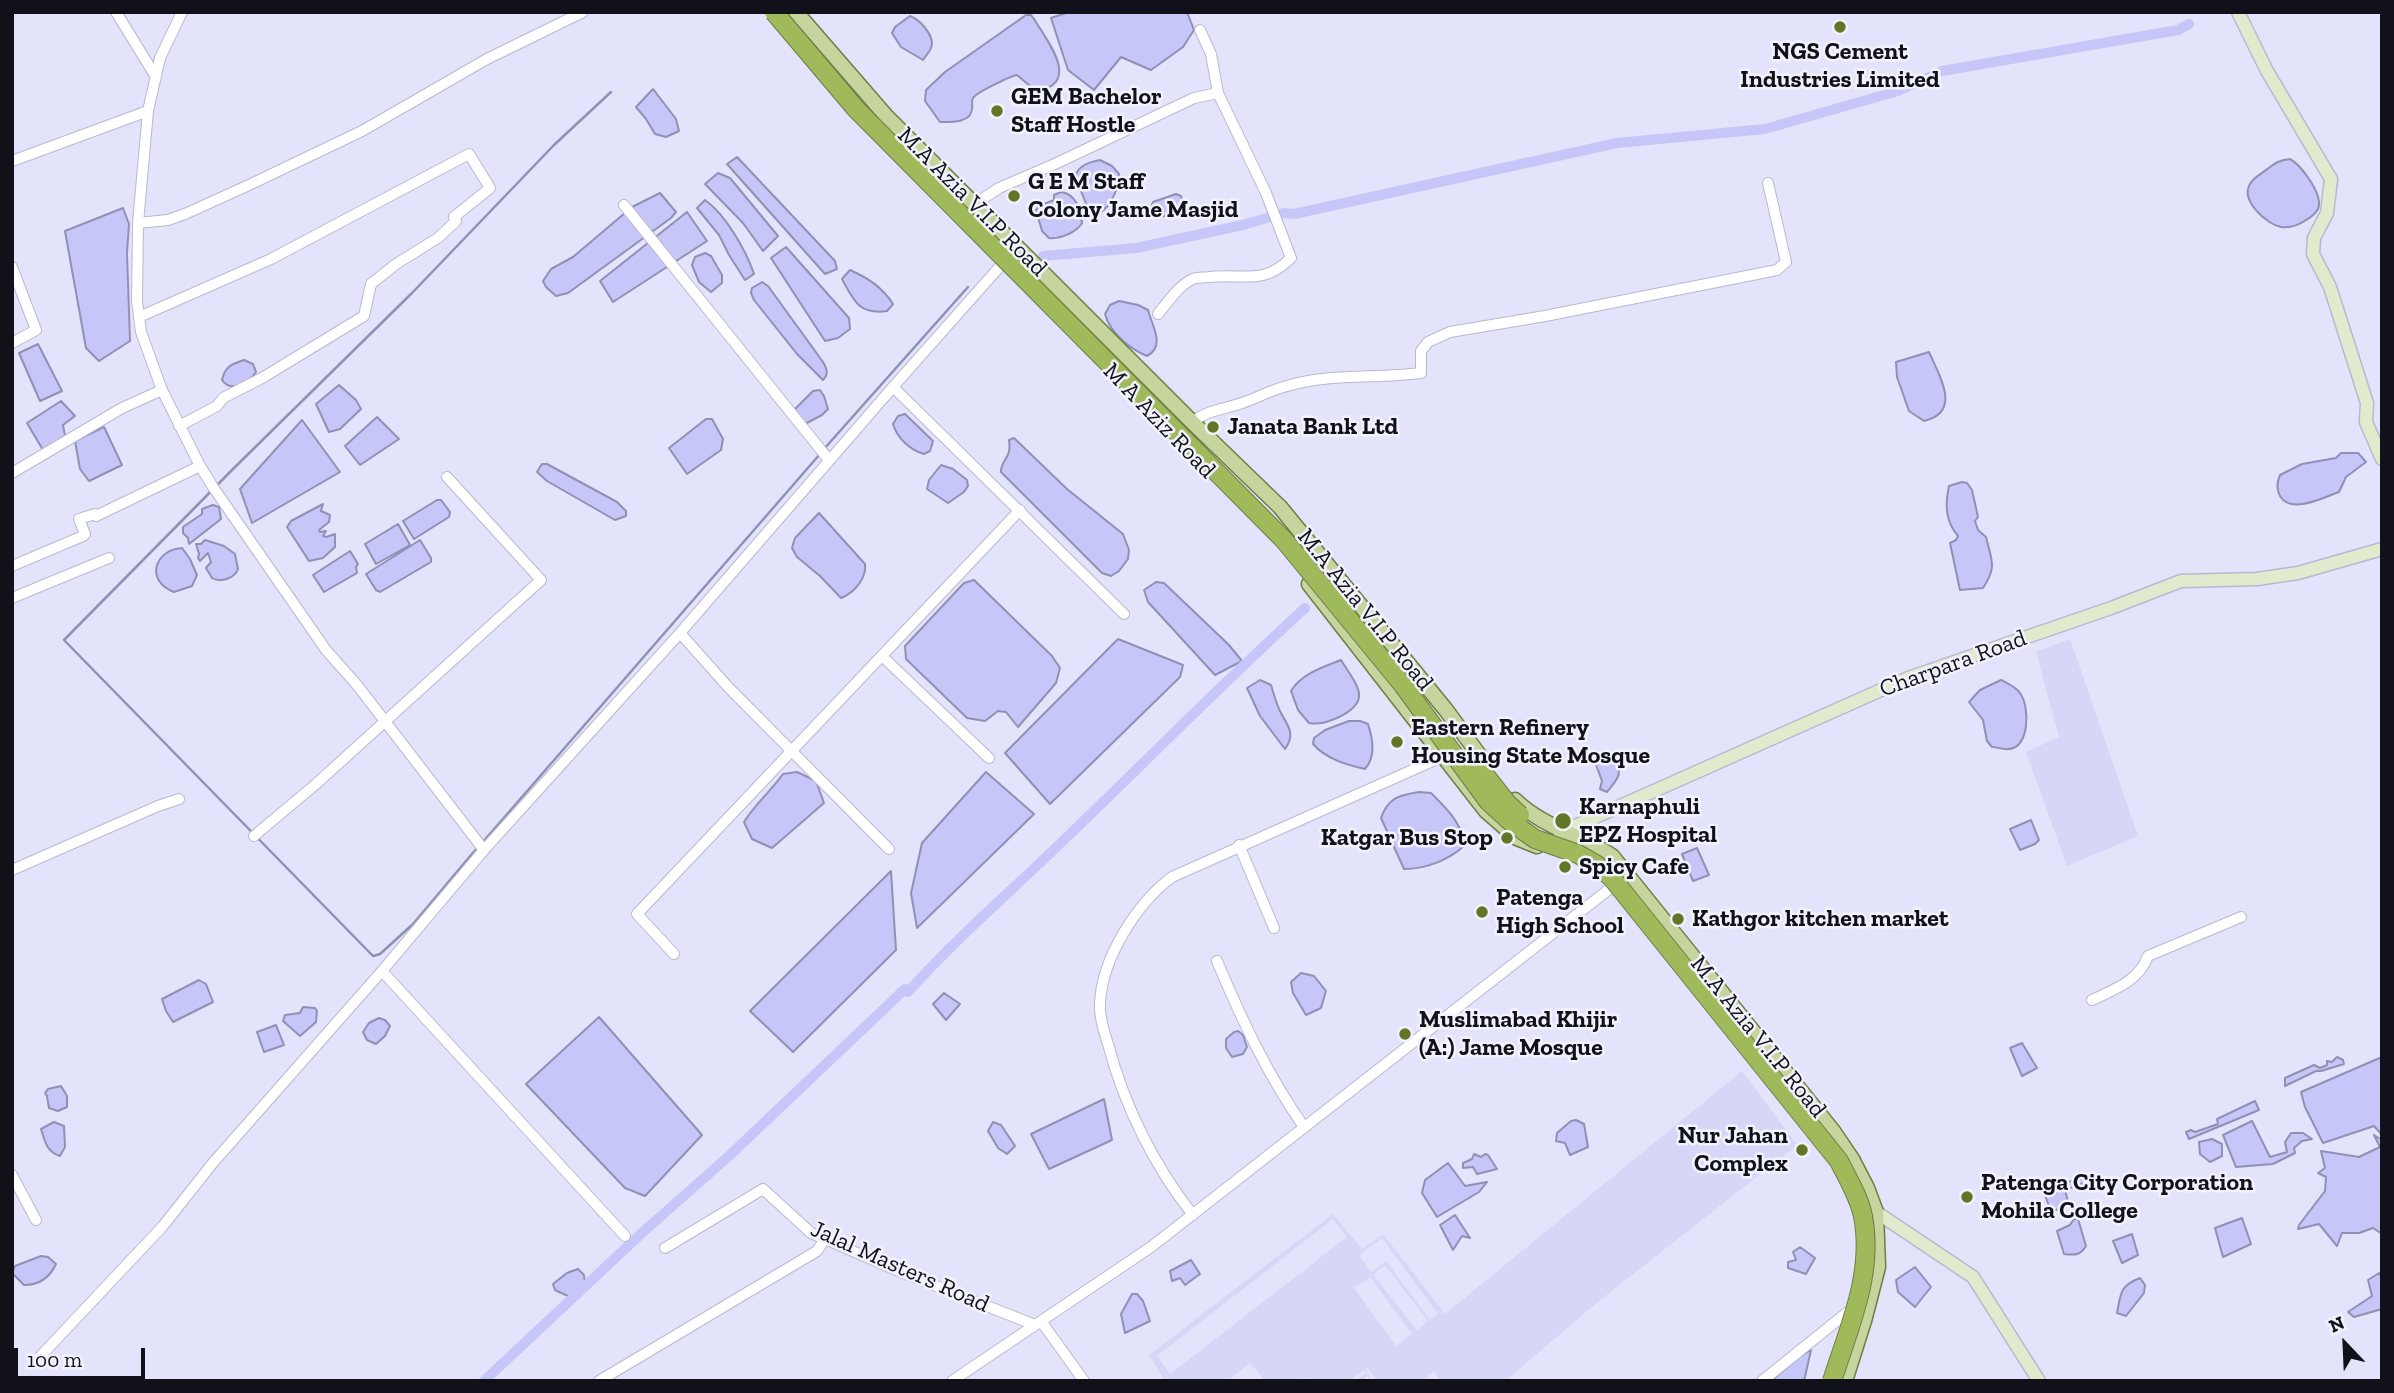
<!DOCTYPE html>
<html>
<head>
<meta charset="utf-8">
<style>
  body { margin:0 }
  #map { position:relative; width:2394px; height:1393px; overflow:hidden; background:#e3e3fc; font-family:"Zilla Slab",serif }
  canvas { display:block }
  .frame { position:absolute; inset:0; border:14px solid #111119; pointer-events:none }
  .north { position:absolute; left:2310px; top:1309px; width:70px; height:70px; -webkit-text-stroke:5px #f2f2fc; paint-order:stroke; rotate:337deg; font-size:19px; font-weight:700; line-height:28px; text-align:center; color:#111119 }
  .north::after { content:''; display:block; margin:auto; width:24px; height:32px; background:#111119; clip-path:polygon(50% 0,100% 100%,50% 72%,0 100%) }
  .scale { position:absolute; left:14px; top:1348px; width:131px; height:32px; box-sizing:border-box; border:4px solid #111119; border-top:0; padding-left:9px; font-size:21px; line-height:24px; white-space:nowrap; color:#111119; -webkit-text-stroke:5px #f2f2fc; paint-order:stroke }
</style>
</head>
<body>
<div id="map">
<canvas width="2394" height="1393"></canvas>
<div class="frame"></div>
<div class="north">N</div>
<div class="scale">100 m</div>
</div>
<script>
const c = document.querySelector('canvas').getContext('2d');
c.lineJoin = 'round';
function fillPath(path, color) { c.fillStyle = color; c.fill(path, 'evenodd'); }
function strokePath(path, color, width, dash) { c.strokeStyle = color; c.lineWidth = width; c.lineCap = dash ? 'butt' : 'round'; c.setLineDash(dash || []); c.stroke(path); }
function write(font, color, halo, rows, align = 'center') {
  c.font = font + ' "Zilla Slab",serif'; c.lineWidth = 5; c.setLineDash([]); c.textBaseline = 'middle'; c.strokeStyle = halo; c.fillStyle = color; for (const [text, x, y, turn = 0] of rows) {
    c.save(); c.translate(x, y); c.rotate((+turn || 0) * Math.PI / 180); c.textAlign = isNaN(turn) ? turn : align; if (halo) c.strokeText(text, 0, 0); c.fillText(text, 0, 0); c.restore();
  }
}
const built = new Path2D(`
  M 2070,639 L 2138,836 L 2067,866 L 2026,752 L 2059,737 L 2036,652 Z
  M 1742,1071 L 1797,1145 L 1594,1305 L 1505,1381 L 1441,1381 L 1434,1371 L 1427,1376 L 1430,1381 L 1377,1381 L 1367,1367 L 1365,1369 L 1373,1381 L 1368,1376 L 1360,1381 L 1356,1381 L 1366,1373 L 1364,1370 L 1352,1378 L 1353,1381 L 1308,1381 L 1305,1377 L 1301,1381 L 1265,1381 L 1250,1363 L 1227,1381 L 1165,1381 L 1149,1355 L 1333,1214 L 1362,1249 L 1383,1234 L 1445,1314 ZM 1333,1219 L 1347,1237 L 1170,1374 L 1157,1356 ZM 1382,1238 L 1438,1314 L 1430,1320 L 1386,1261 L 1371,1272 L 1359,1255 ZM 1385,1265 L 1428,1321 L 1417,1330 L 1373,1275 ZM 1370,1277 L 1412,1334 L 1396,1346 L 1354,1288 Z`);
const water = new Path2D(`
  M 1069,12 L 1187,12 L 1194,30 L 1183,47 L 1151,70 L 1121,57 L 1094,90 L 1068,70 L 1051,18 Z
  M 1026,15 L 1031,15 L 1034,19 C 1048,42 1082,84 1036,91 L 1017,75 C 1011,76 977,92 973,98 C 971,101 973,105 972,109 C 971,123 951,122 940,122 L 925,101 L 926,90 L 945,72 Z
  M 910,16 C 919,19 932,33 932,44 C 932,50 926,55 923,60 L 901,47 L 892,33 L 895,27 Z
  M 653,89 L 676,119 L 679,131 L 666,137 L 655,134 L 646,119 L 636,107 Z
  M 737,157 L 835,261 L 837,269 L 825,274 L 727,164 Z
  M 2290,159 C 2301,165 2324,195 2318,209 C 2316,213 2310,218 2306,220 C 2299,225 2290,228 2281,227 C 2266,224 2240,200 2250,184 C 2253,178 2261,174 2266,170 C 2275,163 2279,160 2290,159 Z
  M 1100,160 L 1112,166 L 1119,174 C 1118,190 1110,213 1092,215 L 1089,211 L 1075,176 C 1079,165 1090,162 1100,160 Z
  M 718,173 L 730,178 L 778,236 L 763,251 L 743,223 L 705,184 Z
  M 1061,192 C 1076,194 1081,210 1082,223 C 1076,233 1060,239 1049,238 L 1042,231 L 1036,210 L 1039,206 L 1054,200 L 1054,195 Z
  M 660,193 L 676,212 L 671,218 L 568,293 L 556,296 L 546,287 L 543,281 L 551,269 L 573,257 L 632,207 Z
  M 1176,194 L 1181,196 L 1183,202 L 1179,211 L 1166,216 L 1155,217 L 1151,207 L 1153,202 Z
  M 705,200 C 725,214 746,250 754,274 L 745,280 L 729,255 L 719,235 L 697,208 Z
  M 123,208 L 129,224 L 127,253 L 130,341 L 99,361 L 86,348 L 65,231 Z
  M 687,212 L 707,241 L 613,302 L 600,281 Z
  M 786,247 L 849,318 L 850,329 L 838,338 L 825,341 L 771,258 Z
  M 705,253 L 711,256 L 722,275 L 722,283 L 711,292 L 699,282 L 692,265 L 695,257 Z
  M 850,270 C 868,278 882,287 893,304 L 887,311 C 859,315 854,301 842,279 Z
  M 762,282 L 768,286 L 823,362 C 827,369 829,374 823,380 L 797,354 L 754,300 L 751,293 L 752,288 Z
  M 1119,301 L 1138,305 L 1148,310 C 1152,326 1166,346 1147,356 C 1130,349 1110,333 1105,314 L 1110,305 Z
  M 38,344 L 62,391 L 40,401 L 19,353 Z
  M 1929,352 C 1940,377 1962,412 1924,421 L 1909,411 L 1897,377 L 1896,362 Z
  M 244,360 L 253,364 L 256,372 C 249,383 231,393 222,380 C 225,366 232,364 244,360 Z
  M 339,385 L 356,400 L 361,409 L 340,429 L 329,432 L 316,404 Z
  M 820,390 L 824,396 L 828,409 L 822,415 L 805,424 L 793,411 L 813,391 Z
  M 61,401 L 75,416 L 63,425 L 65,436 L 43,450 L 27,423 Z
  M 905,414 L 933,441 L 930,451 L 924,454 C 910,450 897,438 893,424 L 898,416 Z
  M 377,417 L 399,439 L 360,465 L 345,446 Z
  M 706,419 L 712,419 L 723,439 L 721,450 L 687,474 L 669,448 Z
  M 302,420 L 340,472 L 252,523 L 240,489 Z
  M 104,427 L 122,465 L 89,481 L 80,469 L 75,441 Z
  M 1014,438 L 1067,489 L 1123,534 L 1129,550 L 1128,559 L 1119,571 L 1111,576 L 1102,573 L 1001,472 C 1001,458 1012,460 1009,440 Z
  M 2341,453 L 2358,453 L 2366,462 L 2346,477 L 2339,492 C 2324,497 2291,515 2280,496 C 2276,489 2277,482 2280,475 L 2302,464 L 2336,458 Z
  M 542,464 L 547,464 L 617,502 L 626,511 L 626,516 L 615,520 L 547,481 L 537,472 Z
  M 941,465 L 953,469 L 967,480 L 968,486 L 964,492 L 948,503 L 927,489 L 929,480 Z
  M 1962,482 L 1967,483 L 1972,490 L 1978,517 L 1975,521 L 1978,530 L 1986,537 C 1992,561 1997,567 1983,588 L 1960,590 L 1950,543 L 1956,540 L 1958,536 C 1945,521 1945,504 1949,486 Z
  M 437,500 L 441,500 L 450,512 L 449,517 L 414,539 L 403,521 Z
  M 323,504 L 321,511 L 330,515 L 329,522 L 319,530 L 320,532 L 326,531 L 323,536 L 326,537 L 335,534 L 335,547 L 323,558 L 309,561 L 287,527 L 291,521 Z
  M 213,505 L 219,507 L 221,519 L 189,544 L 188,538 L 183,533 L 183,527 L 202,514 L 202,509 Z
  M 819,513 L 865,564 C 867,578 854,593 841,598 L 820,576 L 797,557 L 792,548 L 795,538 Z
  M 398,524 L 410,545 L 376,564 L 365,544 Z
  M 205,540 L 224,546 L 235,554 L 238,569 C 235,578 221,583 212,578 L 206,568 L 211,562 L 208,553 L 200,561 L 198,558 L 199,554 L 196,544 L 201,544 Z
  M 420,540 L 431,558 L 431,562 L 380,592 L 376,590 L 366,574 Z
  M 182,548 L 190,559 L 197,575 L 192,586 L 174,592 C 145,581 154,550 182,548 Z
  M 350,551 L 358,564 L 356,567 L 357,573 L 324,592 L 313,575 Z
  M 974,580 L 1052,656 L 1060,668 L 1056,683 L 1018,727 L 1006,712 L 998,711 L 985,721 L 967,718 L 906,659 L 905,646 L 964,583 Z
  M 1156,582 L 1164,583 L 1229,645 L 1242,661 L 1215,675 L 1148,602 L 1144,590 Z
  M 1118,639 L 1183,665 L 1180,677 L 1050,804 L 1005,753 Z
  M 1341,660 C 1358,687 1373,701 1337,718 C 1327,722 1320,725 1309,723 L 1298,710 L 1291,691 C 1301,674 1323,667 1341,660 Z
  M 1260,680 L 1271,685 C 1274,694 1276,704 1281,713 C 1288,726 1296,734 1285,749 L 1260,716 L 1247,688 Z
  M 2001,680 C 2007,683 2016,687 2020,693 C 2030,706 2030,749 2008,749 C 2004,750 1997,747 1992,747 L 1987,741 L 1983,720 L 1969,702 L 1980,690 Z
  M 1349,721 L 1360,721 L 1368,724 C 1373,740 1376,756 1365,769 C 1347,765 1326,759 1313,744 L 1314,738 L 1325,730 Z
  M 1605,754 L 1614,756 C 1623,775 1619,777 1607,792 L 1600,789 L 1602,781 L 1595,762 L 1600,756 Z
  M 797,772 L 816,781 L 824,803 L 772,848 L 752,839 L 744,822 C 755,804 771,791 783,774 Z
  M 986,772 L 1034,814 L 917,928 L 911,893 L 922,843 Z
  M 1419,792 L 1431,793 C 1447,809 1461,822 1465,845 C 1449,860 1426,869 1404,869 L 1381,818 C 1388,798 1399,795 1419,792 Z
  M 2031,820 L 2039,840 L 2035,844 L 2020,850 L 2010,829 Z
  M 1697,848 L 1709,875 L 1693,881 L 1682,854 Z
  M 891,871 L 896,950 L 793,1052 L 750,1011 Z
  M 1301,973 L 1314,976 L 1326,991 L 1321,1008 L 1306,1015 L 1293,993 L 1291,982 Z
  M 199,980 L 206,984 L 213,1002 L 173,1022 L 166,1011 L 162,999 Z
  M 944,993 L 960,1004 L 946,1020 L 933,1004 Z
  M 303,1007 L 315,1008 L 317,1011 L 316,1022 L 300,1036 L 283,1021 L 285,1015 L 300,1013 Z
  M 599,1017 L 702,1135 L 645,1196 L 625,1188 L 526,1084 Z
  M 379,1018 L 385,1020 L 390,1026 L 385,1036 L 376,1044 L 367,1040 L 363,1032 L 369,1023 Z
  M 276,1025 L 284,1045 L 264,1052 L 257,1032 Z
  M 1238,1031 L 1243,1035 L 1247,1047 L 1243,1054 L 1232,1057 L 1226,1048 L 1226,1039 L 1234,1032 Z
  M 2022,1043 L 2037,1068 L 2022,1076 L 2010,1048 Z
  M 2337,1057 L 2343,1060 L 2344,1064 L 2321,1071 L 2316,1071 L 2285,1086 L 2285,1078 L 2314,1065 L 2320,1068 L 2327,1065 L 2327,1061 L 2332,1062 Z
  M 2382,1057 L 2382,1135 L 2374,1126 L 2323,1143 L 2305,1107 L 2301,1092 Z
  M 61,1086 L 67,1096 L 67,1107 L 58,1111 L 49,1108 L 47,1096 L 45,1093 L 48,1089 Z
  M 1104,1099 L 1112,1140 L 1049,1169 L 1031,1134 Z
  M 2255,1101 L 2259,1110 L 2189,1139 L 2186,1132 L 2191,1130 L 2195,1132 L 2218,1124 L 2217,1119 Z
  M 1576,1120 L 1584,1124 L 1588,1147 L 1570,1155 L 1565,1143 L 1556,1141 L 1557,1133 L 1571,1121 Z
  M 2252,1121 L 2270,1157 L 2287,1152 L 2285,1142 L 2291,1133 L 2303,1133 L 2312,1139 L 2302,1141 L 2294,1148 L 2295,1153 L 2273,1164 L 2236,1167 L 2223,1135 Z
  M 54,1122 L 64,1126 L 65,1147 L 60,1156 C 47,1152 45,1142 41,1129 Z
  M 993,1122 L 1001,1125 L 1015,1146 L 1007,1154 L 998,1148 L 988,1131 Z
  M 2374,1135 L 2382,1140 L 2382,1234 L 2373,1228 L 2359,1233 L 2342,1233 L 2337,1246 L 2319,1224 L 2298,1229 L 2299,1225 L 2325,1191 L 2326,1177 L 2318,1173 L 2325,1168 L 2321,1151 L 2359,1157 L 2380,1147 Z
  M 2212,1139 L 2222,1144 L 2222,1156 L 2210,1162 L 2200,1154 L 2199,1142 Z
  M 1474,1154 L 1481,1157 L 1485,1154 L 1488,1155 L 1497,1169 L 1477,1174 L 1473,1167 L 1463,1168 L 1463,1163 L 1472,1159 Z
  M 1448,1163 L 1465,1186 L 1487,1182 L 1479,1192 L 1437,1217 L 1422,1193 L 1425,1180 Z
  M 2084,1178 L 2090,1181 L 2065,1190 L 2069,1205 L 2051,1212 L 2044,1192 C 2056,1185 2070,1181 2084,1178 Z
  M 1455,1215 L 1470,1238 L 1462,1236 L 1453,1250 L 1440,1225 Z
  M 2242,1218 L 2251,1244 L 2223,1257 L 2215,1228 Z
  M 2074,1219 L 2078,1219 L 2086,1246 C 2080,1256 2075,1255 2064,1254 L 2057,1231 L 2070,1225 Z
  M 2132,1234 L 2138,1255 L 2122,1263 L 2113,1241 Z
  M 1800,1247 L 1815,1258 L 1806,1274 L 1788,1268 L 1788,1262 L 1796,1260 L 1793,1252 Z
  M 41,1256 L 48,1257 L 56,1264 C 50,1277 39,1285 24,1285 L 12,1273 L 15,1266 Z
  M 1191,1260 L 1200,1274 L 1185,1285 L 1180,1278 L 1172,1281 L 1170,1271 Z
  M 1915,1267 L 1931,1287 L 1915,1307 L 1898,1292 L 1896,1280 Z
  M 578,1269 L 584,1275 L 585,1283 L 584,1287 L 572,1298 L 555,1290 L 553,1284 L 567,1273 Z
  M 2379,1273 L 2382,1278 L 2382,1309 L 2354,1317 L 2348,1312 L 2372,1296 L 2368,1280 Z
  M 2140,1278 L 2145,1285 L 2144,1293 L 2126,1316 L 2117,1313 C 2121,1294 2119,1286 2140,1278 Z
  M 1132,1294 L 1137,1294 L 1143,1301 L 1150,1321 L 1125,1333 L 1121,1314 Z
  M 1811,1350 L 1804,1381 L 1771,1381 L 1799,1357 Z`);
const stream = new Path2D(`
  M 824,449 L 968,287
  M 482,843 L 820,454
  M 477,848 L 413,924 L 380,954 L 373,956 L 64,640 L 234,468 L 412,293 L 554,145 L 611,92`);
const canal = new Path2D(`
  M 1043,256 L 1136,248 L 1243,225 L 1284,213 L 1294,214 L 1617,143 L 1765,129 L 1898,91 L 1942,71 L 2178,30 L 2189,24
  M 484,1381 L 643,1232 L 730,1155 L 905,989 L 908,992 C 958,936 1015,888 1068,836 C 1147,760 1224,682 1305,608`);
const street = new Path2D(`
  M 116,12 L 156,77
  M 148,111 L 138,223 L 137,301 L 141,332 L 162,390 L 200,466 L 213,487 L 326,650 L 357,685 L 484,850
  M 12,161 L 148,111 L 160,58 L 182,12
  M 975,204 L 999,188 L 1057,163 L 1194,98 L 1218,93 L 1211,54 L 1200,30
  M 624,205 L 829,460
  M 138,223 L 168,220 L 185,214 L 249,185 L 362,131 L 487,59 L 583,12
  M 12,267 L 36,330 L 12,343
  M 1158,314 C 1167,303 1179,285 1193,279 C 1197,277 1205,278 1209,277 C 1243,273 1263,286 1291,258 L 1266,193 L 1218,93
  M 139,317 L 271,259 L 469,154 L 490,188 L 454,217 L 456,221 L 438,238 L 396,264 L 371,284 L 364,316 L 262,378 L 223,398 L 217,406 L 179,426
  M 893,387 L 1003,263
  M 1192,422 C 1210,409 1222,410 1242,403 C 1257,398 1271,390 1287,386 C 1330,373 1376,379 1421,373 L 1421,351 L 1428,342 L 1450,332 L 1545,316 L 1777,270 L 1786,262 L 1768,183
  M 12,473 L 122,408 L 162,390
  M 12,566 L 83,536 L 85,534 L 79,519 L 95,514 L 96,516 L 200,466
  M 12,598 L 109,558
  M 680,633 L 729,688 L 889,849
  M 883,657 L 989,758
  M 254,836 L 316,784 L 541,580 L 447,477
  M 1239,845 L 1274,928
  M 12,870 L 158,806 L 179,799
  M 674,954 L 637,914 L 1020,510
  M 1217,961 C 1241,1018 1268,1076 1304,1127
  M 382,971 L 625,1236
  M 2092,1000 C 2115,989 2139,981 2148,956 L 2241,917
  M 12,1175 L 36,1220
  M 1193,1215 C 1154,1166 1124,1105 1108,1044 C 1104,1032 1099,1016 1100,1003 C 1102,958 1137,903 1172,877 L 1444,756
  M 665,1248 L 763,1189 L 811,1233 L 901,1272 L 1035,1325
  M 1041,1321 L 1084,1381
  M 35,1362 L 163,1226 L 212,1164 L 382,971 L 484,850 L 680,633 L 893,387 L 1124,614
  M 599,1381 L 817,1251 L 825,1239
  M 952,1381 L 1151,1247 L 1612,887
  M 1762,1381 L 1849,1311`);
const secondary = new Path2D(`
  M 2238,12 L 2267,71 L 2331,179 L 2327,213 L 2314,238 L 2313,254 L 2330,287 L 2367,403 L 2366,422 L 2382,459
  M 1560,835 L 1564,831 L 1908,678 L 2111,608 L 2181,581 L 2257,579 L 2298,573 L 2382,549
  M 1869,1213 L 1876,1212 L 1973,1277 L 2039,1381`);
const primary = new Path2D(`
  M 796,12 L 887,117 L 1192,422 L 1280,507 L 1446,710 L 1485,763
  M 1309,584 L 1486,811 L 1517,838 L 1537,846
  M 1515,800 C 1543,827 1580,835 1612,856 L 1833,1131 L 1852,1159 L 1867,1188 L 1876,1212 L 1878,1267 L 1864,1321 L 1845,1381`);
const highwayBridge = new Path2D(`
  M 774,12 L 856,109 L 1284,540 L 1403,685 L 1488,801 L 1511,822 L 1535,839 L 1578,854 L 1597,865 L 1612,878 L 1839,1161 C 1848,1179 1859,1197 1863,1216 C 1874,1274 1849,1327 1832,1381
  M 1470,756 L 1507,803 L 1520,815`);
const markers = [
  [1840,27,7,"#617626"],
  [997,111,7,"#617626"],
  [1014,196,7,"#617626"],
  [1213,427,7,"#617626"],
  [1397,742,7,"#617626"],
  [1563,821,9,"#617626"],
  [1507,838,7,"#617626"],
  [1565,867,7,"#617626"],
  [1482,912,7,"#617626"],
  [1678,919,7,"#617626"],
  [1405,1034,7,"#617626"],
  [1802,1150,7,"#617626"],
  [1967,1197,7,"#617626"]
];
const poiNames = [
  ["NGS Cement",1840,52,"center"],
  ["Industries Limited",1840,80,"center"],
  ["GEM Bachelor",1011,97],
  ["Staff Hostle",1011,125],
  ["G E M Staff",1028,182],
  ["Colony Jame Masjid",1028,210],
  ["Janata Bank Ltd",1227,427],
  ["Eastern Refinery",1411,728],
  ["Housing State Mosque",1411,756],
  ["Karnaphuli",1579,807],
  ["EPZ Hospital",1579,835],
  ["Katgar Bus Stop",1493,838,"right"],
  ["Spicy Cafe",1579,867],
  ["Patenga",1496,898],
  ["High School",1496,926],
  ["Kathgor kitchen market",1692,919],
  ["Muslimabad Khijir",1419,1020],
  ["(A:) Jame Mosque",1419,1048],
  ["Nur Jahan",1788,1136,"right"],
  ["Complex",1788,1164,"right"],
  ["Patenga City Corporation",1981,1183],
  ["Mohila College",1981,1211]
];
const streetNames = [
  ["M.A Azia V.I.P Road",972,202,45],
  ["M A Aziz Road",1159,421,46],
  ["M.A Azia V.I.P Road",1365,610,51],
  ["Charpara Road",1953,664,-20],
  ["M.A Azia V.I.P Road",1758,1037,51],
  ["Jalal Masters Road",900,1267,24]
];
fillPath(built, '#d6d6f6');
fillPath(water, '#c7c6f8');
strokePath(water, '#9090b5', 2);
strokePath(stream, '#9090b5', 2.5);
strokePath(canal, '#c7c6f8', 10);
strokePath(street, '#b8b8d0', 12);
strokePath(secondary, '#b8b8d0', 15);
strokePath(primary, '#6d7e44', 17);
strokePath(street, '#fff', 10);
strokePath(secondary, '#e2eace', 12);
strokePath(primary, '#c5d59d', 14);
strokePath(highwayBridge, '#6d7e44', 20, []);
strokePath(highwayBridge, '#9fb95b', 18);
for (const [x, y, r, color] of markers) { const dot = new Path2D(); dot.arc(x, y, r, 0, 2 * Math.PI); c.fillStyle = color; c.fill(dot); strokePath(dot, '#f2f2fc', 2.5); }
write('bold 24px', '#111119', '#f2f2fc', poiNames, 'left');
write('24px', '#111119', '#f2f2fc', streetNames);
</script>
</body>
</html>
